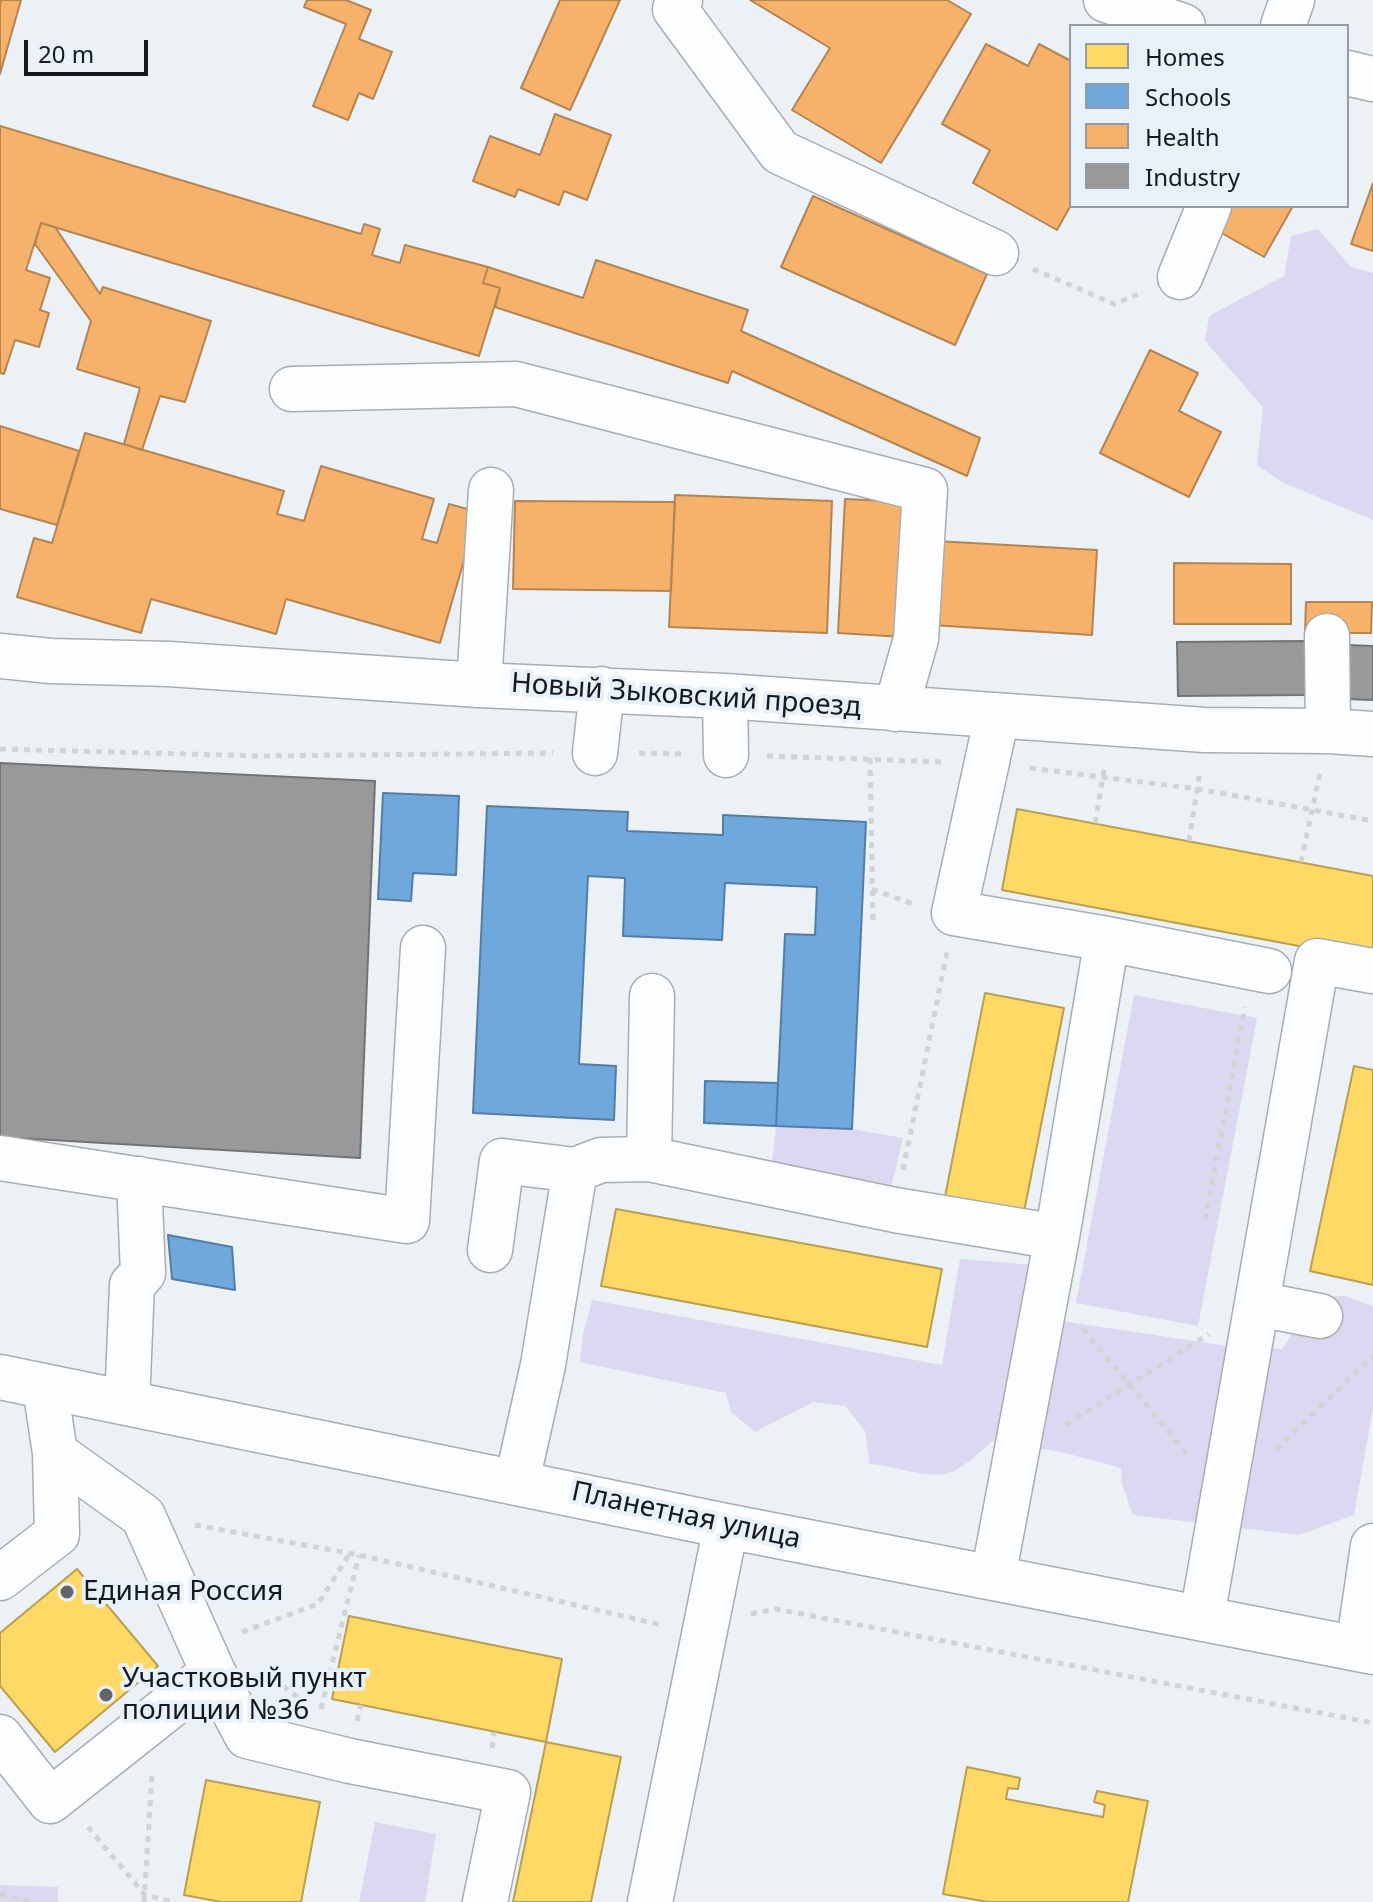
<!DOCTYPE html>
<html>
<head>
<meta charset="utf-8">
<style>
  body { margin:0 }
  #map { position:relative; width:1373px; height:1902px; overflow:hidden; background:#ecf1f6; font-family:"Noto Sans",sans-serif }
  canvas { display:block }
  .legend { position:absolute; left:1069px; top:24px; width:280px; height:184px; box-sizing:border-box; background:#e8f1fa; border:2px solid #949ba2; margin:0; padding:10px 14px; list-style:none; font-size:24px; color:#171a1d }
  .legend li { display:flex; align-items:center; gap:16px; height:40px }
  .legend b { width:40px; border:2px solid #949ba2 }
  .scale { position:absolute; left:24px; top:40px; width:124px; height:36px; box-sizing:border-box; border:4px solid #171a1d; border-top:0; padding-left:10px; font-size:24px; line-height:28px; white-space:nowrap; color:#171a1d; -webkit-text-stroke:6px #e8f1fa; paint-order:stroke }
</style>
</head>
<body>
<div id="map">
<canvas width="1373" height="1902"></canvas>
<ul class="legend">
<li><b style="height:22px;background:#ffd966"></b>Homes</li>
<li><b style="height:22px;background:#6fa8dc"></b>Schools</li>
<li><b style="height:22px;background:#f6b26b"></b>Health</li>
<li><b style="height:22px;background:#999"></b>Industry</li>
</ul>
<div class="scale">20 m</div>
</div>
<script>
const c = document.querySelector('canvas').getContext('2d');
c.lineJoin = 'round';
function fillPath(path, color) { c.fillStyle = color; c.fill(path, 'evenodd'); }
function strokePath(path, color, width, dash) { c.strokeStyle = color; c.lineWidth = width; c.lineCap = dash ? 'butt' : 'round'; c.setLineDash(dash || []); c.stroke(path); }
function write(font, color, halo, rows, align = 'center') {
  c.font = font + ' "Noto Sans",sans-serif'; c.lineWidth = 8; c.setLineDash([]); c.textBaseline = 'middle'; c.strokeStyle = halo; c.fillStyle = color; for (const [text, x, y, turn = 0] of rows) {
    c.save(); c.translate(x, y); c.rotate((+turn || 0) * Math.PI / 180); c.textAlign = isNaN(turn) ? turn : align; if (halo) c.strokeText(text, 0, 0); c.fillText(text, 0, 0); c.restore();
  }
}
const green = new Path2D(`
  M 1318,229 L 1351,267 L 1373,273 L 1373,520 L 1284,483 L 1257,465 L 1263,407 L 1205,341 L 1209,316 L 1284,276 L 1291,236 Z
  M 1134,995 L 1257,1018 L 1198,1326 L 1076,1303 Z
  M 776,1126 L 852,1129 L 903,1138 L 888,1200 L 770,1181 Z
  M 960,1259 L 1035,1265 L 1055,1320 L 1221,1345 L 1282,1349 L 1317,1297 L 1346,1296 L 1373,1306 L 1373,1409 L 1354,1515 L 1299,1535 L 1133,1515 L 1122,1484 L 1121,1468 L 1061,1452 L 993,1441 C 983,1449 964,1468 952,1472 C 930,1481 894,1465 870,1464 L 865,1431 L 845,1406 L 813,1402 L 755,1432 L 731,1412 L 726,1393 L 580,1362 L 583,1334 L 592,1300 L 942,1365 Z
  M 375,1822 L 436,1834 L 425,1902 L 359,1902 Z
  M 0,1885 L 58,1887 L 58,1902 L 0,1902 Z`);
const homes = new Path2D(`
  M 1017,809 L 1373,876 L 1373,960 L 1002,890 Z
  M 985,993 L 1064,1008 L 1023,1217 L 944,1202 Z
  M 1354,1066 L 1373,1070 L 1373,1285 L 1310,1271 Z
  M 616,1209 L 942,1269 L 927,1347 L 601,1286 Z
  M 77,1569 L 158,1666 L 55,1752 L 0,1686 L 0,1633 Z
  M 349,1616 L 562,1659 L 546,1742 L 332,1699 Z
  M 546,1742 L 621,1757 L 591,1902 L 513,1902 Z
  M 967,1767 L 1020,1778 L 1018,1789 L 1008,1788 L 1006,1799 L 1103,1817 L 1105,1805 L 1094,1802 L 1097,1791 L 1148,1801 L 1128,1902 L 988,1902 L 943,1894 Z
  M 206,1780 L 320,1802 L 301,1902 L 221,1902 L 184,1895 Z`);
const schools = new Path2D(`
  M 383,793 L 459,796 L 456,875 L 413,873 L 411,901 L 378,899 Z
  M 487,806 L 628,812 L 627,831 L 723,835 L 723,815 L 866,822 L 852,1129 L 776,1126 L 785,934 L 815,935 L 817,887 L 725,883 L 722,940 L 623,936 L 625,878 L 588,876 L 579,1064 L 616,1066 L 614,1120 L 473,1113 Z
  M 705,1081 L 778,1083 L 776,1126 L 704,1123 Z
  M 168,1235 L 232,1247 L 235,1290 L 172,1279 Z`);
const health = new Path2D(`
  M 1,0 L 21,0 L 0,74 L 0,4 Z
  M 307,0 L 346,0 L 371,10 L 359,39 L 392,52 L 373,99 L 359,93 L 348,120 L 313,106 L 346,24 L 304,7 Z
  M 560,0 L 620,0 L 570,110 L 521,88 Z
  M 750,0 L 947,0 L 971,14 L 881,163 L 792,110 L 830,48 Z
  M 986,44 L 1028,66 L 1039,44 L 1071,61 L 1071,205 L 1057,230 L 973,183 L 990,150 L 942,124 Z
  M 555,114 L 611,135 L 587,200 L 564,191 L 559,205 L 518,189 L 515,197 L 473,181 L 490,136 L 540,155 Z
  M 0,126 L 361,234 L 364,224 L 380,229 L 372,255 L 400,263 L 405,245 L 488,267 L 483,283 L 500,288 L 479,356 L 41,223 L 26,270 L 50,278 L 40,310 L 49,313 L 39,347 L 15,340 L 4,374 L 0,373 Z
  M 1373,183 L 1373,251 L 1351,244 Z
  M 813,196 L 987,274 L 955,345 L 781,267 Z
  M 1232,206 L 1293,206 L 1264,257 L 1218,231 Z
  M 41,223 L 55,227 L 100,294 L 103,287 L 211,321 L 185,402 L 160,396 L 142,450 L 124,444 L 140,388 L 77,369 L 91,321 L 35,244 Z
  M 596,260 L 748,310 L 741,331 L 980,438 L 967,476 L 732,371 L 728,383 L 495,307 L 500,288 L 483,283 L 488,267 L 583,298 Z
  M 1150,350 L 1198,373 L 1179,411 L 1221,432 L 1189,497 L 1100,453 Z
  M 0,426 L 79,451 L 57,525 L 0,509 Z
  M 85,433 L 284,491 L 277,514 L 304,521 L 321,466 L 434,499 L 422,539 L 437,543 L 449,504 L 478,512 L 440,643 L 286,599 L 276,634 L 151,599 L 141,633 L 17,597 L 34,538 L 52,543 Z
  M 675,495 L 832,501 L 827,633 L 669,627 Z
  M 845,499 L 910,502 L 903,637 L 838,633 Z
  M 515,501 L 675,502 L 671,591 L 513,589 Z
  M 936,541 L 1097,550 L 1092,635 L 931,625 Z
  M 1174,563 L 1291,564 L 1291,624 L 1174,624 Z
  M 1306,602 L 1372,602 L 1371,633 L 1305,633 Z`);
const industry = new Path2D(`
  M 1305,641 L 1305,695 L 1178,696 L 1177,642 Z
  M 1347,645 L 1373,646 L 1373,700 L 1345,699 Z
  M 0,763 L 375,781 L 360,1158 L 0,1137 Z`);
const path = new Path2D(`
  M 1033,269 L 1114,304 L 1141,293
  M 0,749 L 260,756 L 553,753
  M 639,753 L 685,754
  M 767,756 L 944,762
  M 870,758 L 873,924
  M 1030,768 L 1198,789 L 1373,821
  M 1095,823 L 1105,765
  M 1189,841 L 1200,771
  M 1301,862 L 1320,773
  M 872,889 L 913,904
  M 903,1170 L 947,952
  M 1205,1220 L 1245,1007
  M 1083,1329 L 1187,1454
  M 1066,1425 L 1209,1334
  M 1276,1449 L 1373,1356
  M 195,1525 L 359,1555 L 662,1625
  M 751,1614 L 776,1609 L 1373,1723
  M 242,1632 L 318,1604 L 350,1553
  M 264,1672 L 307,1704
  M 321,1709 L 359,1555
  M 357,1721 L 361,1705
  M 492,1748 L 494,1732
  M 88,1827 L 145,1895 L 174,1902
  M 0,1894 L 29,1902
  M 144,1902 L 152,1775`);
const minor = new Path2D(`
  M 680,0 L 675,9 L 780,152 L 996,253
  M 1106,0 L 1183,26
  M 1283,26 L 1292,0
  M 1347,73 L 1373,79
  M 1180,277 L 1209,206
  M 292,389 L 516,384 L 925,490 L 916,639 L 896,709
  M 1327,636 L 1328,731
  M 0,656 L 51,661 L 169,664 L 479,685 L 725,696 L 1205,730 L 1328,731 L 1373,734
  M 479,685 L 491,490
  M 725,696 L 726,755
  M 595,753 L 602,689
  M 1107,939 L 1269,971
  M 0,1158 L 407,1221 L 423,948
  M 649,1159 L 652,996
  M 490,1250 L 502,1161 L 575,1170
  M 1258,1304 L 1320,1316
  M 0,1377 L 726,1526 L 1373,1652
  M 127,1403 L 132,1285 L 143,1273 L 139,1179
  M 517,1481 L 543,1365 L 575,1170 L 601,1160 L 649,1159 L 895,1210 L 1057,1237
  M 993,1577 L 1057,1237 L 1107,939 L 954,913 L 997,716
  M 0,1578 L 57,1534 L 55,1453 L 45,1387
  M 1202,1617 L 1317,961 L 1373,971
  M 1358,1649 L 1373,1546
  M 213,1672 L 247,1736 L 350,1761 L 508,1792 L 485,1902
  M 0,1737 L 50,1801 L 213,1672 L 143,1516 L 55,1453
  M 650,1902 L 726,1526`);
const markers = [
  [67,1592,8,"#626569"],
  [106,1695,8,"#626569"]
];
const streetNames = [
  ["Новый Зыковский проезд",686,696,4],
  ["Планетная улица",686,1516,12]
];
const poiNames = [
  ["Единая Россия",83,1592],
  ["Участковый пункт",122,1679],
  ["полиции №36",122,1711]
];
fillPath(green, '#dcd8f1');
fillPath(homes, '#ffd966');
strokePath(homes, '#b9a050', 2);
fillPath(schools, '#6fa8dc');
strokePath(schools, '#557da3', 2);
fillPath(health, '#f6b26b');
strokePath(health, '#b38454', 2);
fillPath(industry, '#999');
strokePath(industry, '#727374', 2);
strokePath(minor, '#a9adb1', 47);
strokePath(path, '#d2d3d5', 5, [6, 6]);
strokePath(minor, '#fcfdfe', 44);
for (const [x, y, r, color] of markers) { const dot = new Path2D(); dot.arc(x, y, r, 0, 2 * Math.PI); c.fillStyle = color; c.fill(dot); strokePath(dot, '#e8f1fa', 3); }
write('28px', '#171a1d', '#e8f1fa', streetNames);
write('28px', '#171a1d', '#e8f1fa', poiNames, 'left');
</script>
</body>
</html>
